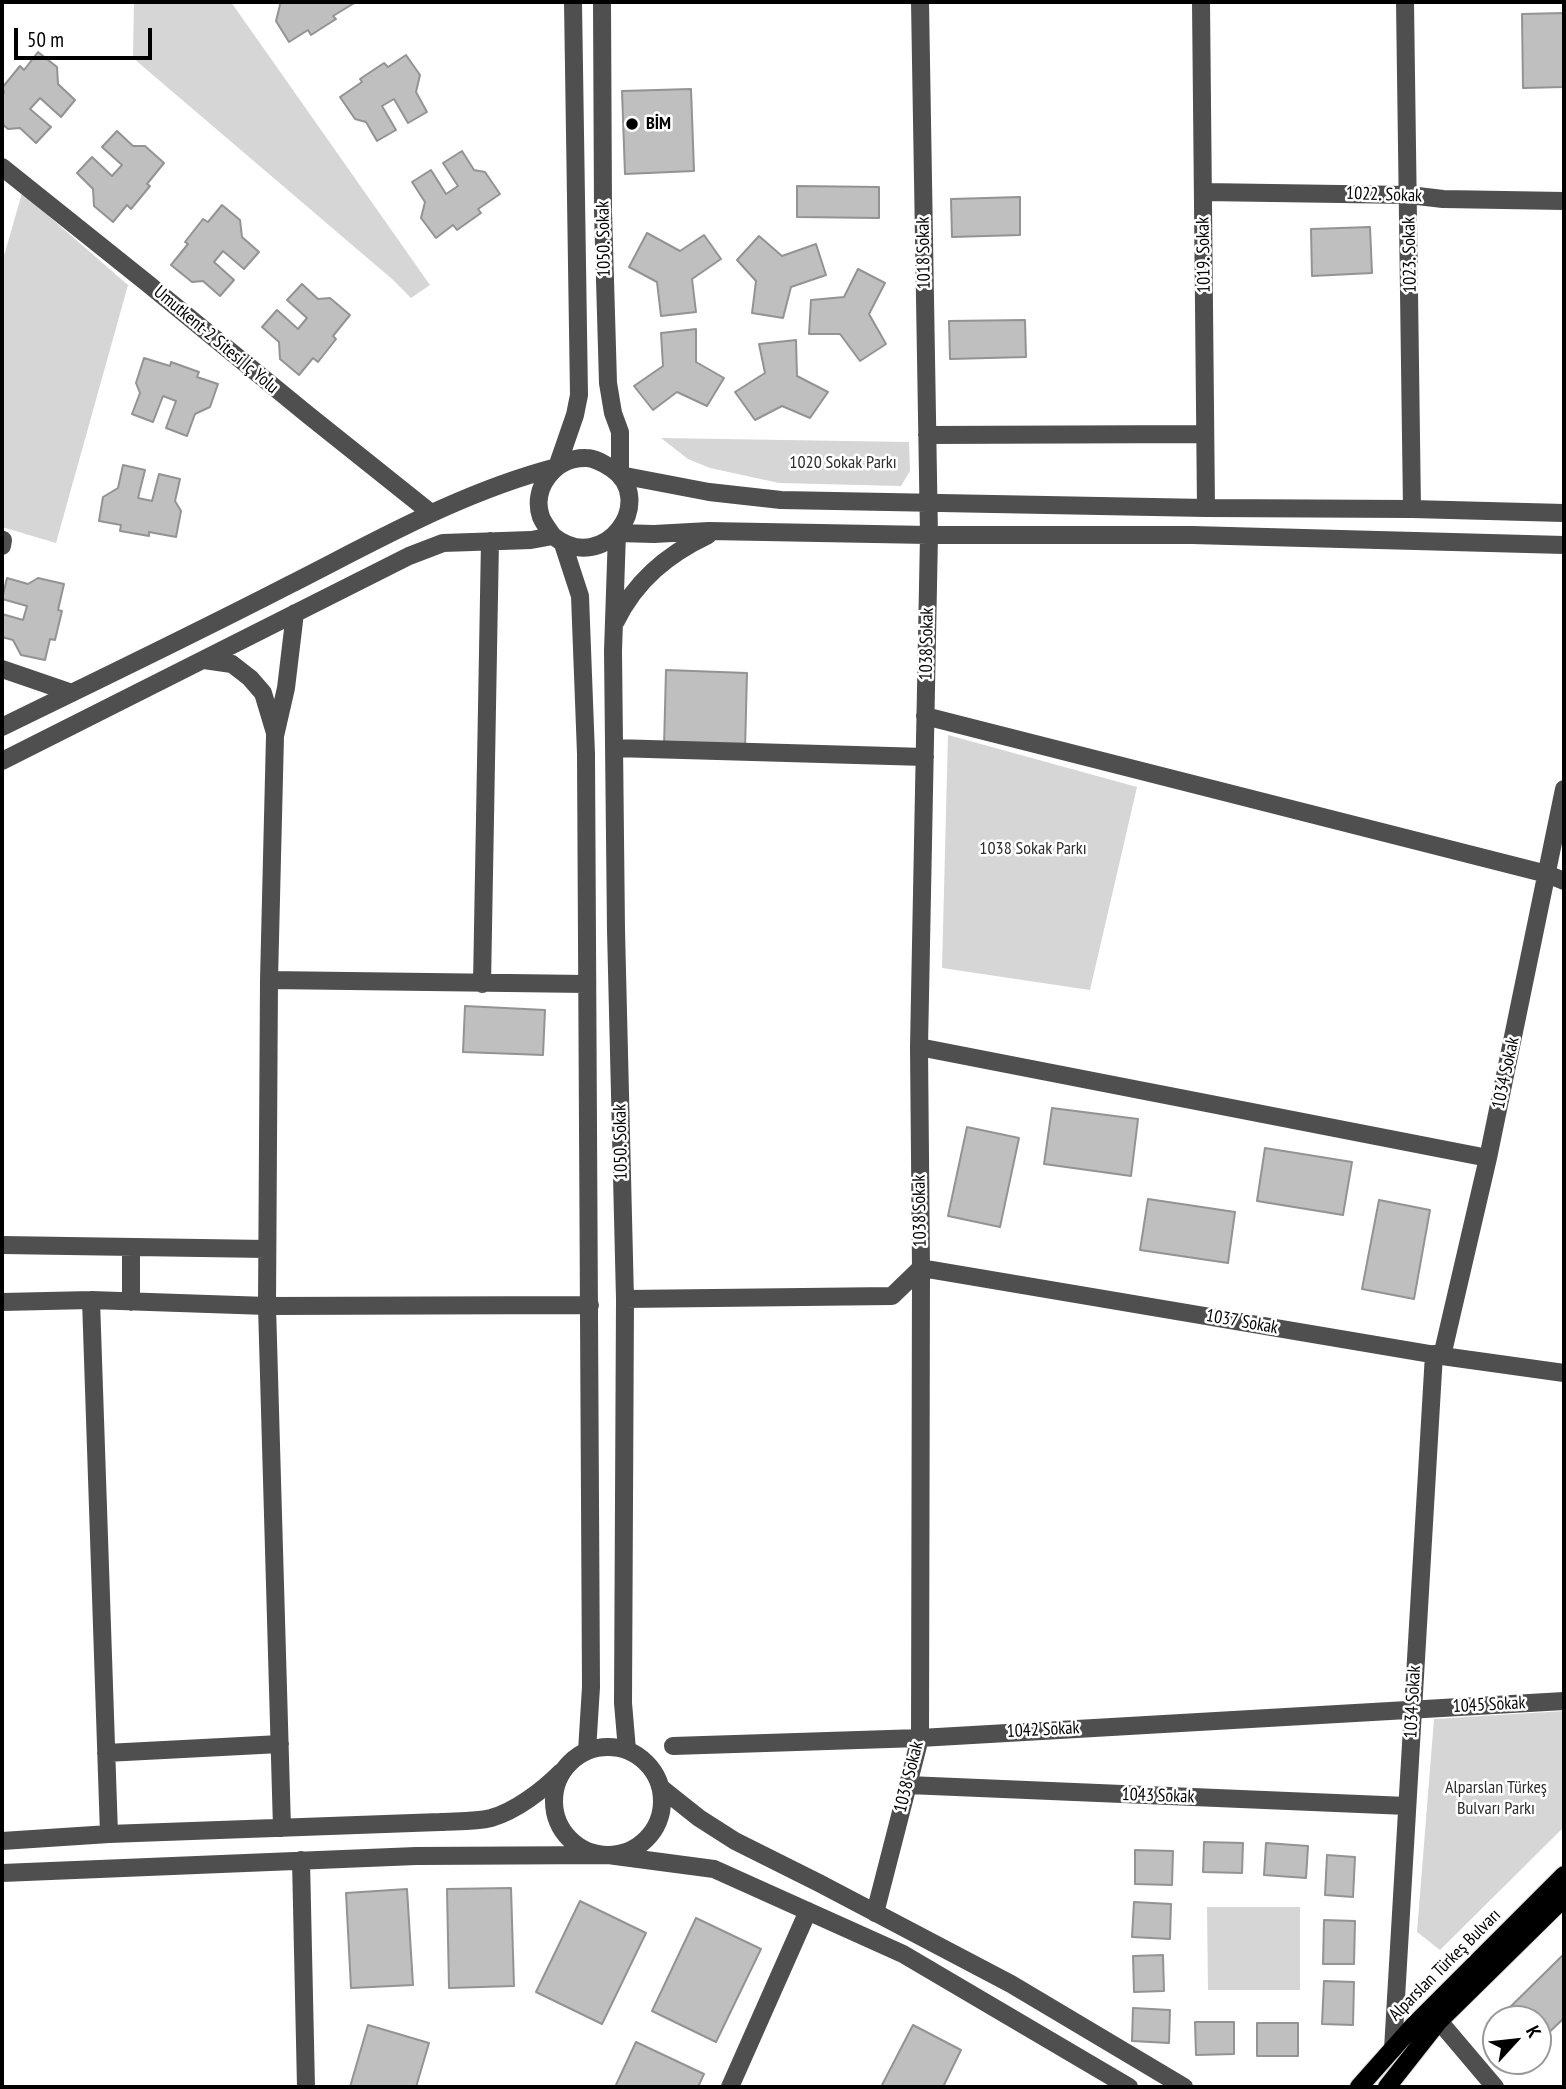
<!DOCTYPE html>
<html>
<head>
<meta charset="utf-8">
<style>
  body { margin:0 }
  #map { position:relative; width:1566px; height:2089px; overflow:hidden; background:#fff; font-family:"PT Sans Narrow",sans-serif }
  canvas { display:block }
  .frame { position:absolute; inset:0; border:4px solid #000; pointer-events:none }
  .north { position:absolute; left:1482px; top:2005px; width:70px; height:70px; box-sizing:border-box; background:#fff; border:2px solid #999; border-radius:50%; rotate:63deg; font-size:19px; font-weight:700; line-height:28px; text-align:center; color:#000 }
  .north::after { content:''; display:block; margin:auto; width:24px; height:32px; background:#000; clip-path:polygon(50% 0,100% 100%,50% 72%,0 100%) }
  .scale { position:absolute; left:14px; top:28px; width:138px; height:32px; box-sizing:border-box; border:4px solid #000; border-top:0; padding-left:9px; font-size:21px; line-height:24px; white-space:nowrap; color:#000; -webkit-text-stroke:5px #fff; paint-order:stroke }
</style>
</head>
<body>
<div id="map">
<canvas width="1566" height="2089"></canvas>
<div class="frame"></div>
<div class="north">K</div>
<div class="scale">50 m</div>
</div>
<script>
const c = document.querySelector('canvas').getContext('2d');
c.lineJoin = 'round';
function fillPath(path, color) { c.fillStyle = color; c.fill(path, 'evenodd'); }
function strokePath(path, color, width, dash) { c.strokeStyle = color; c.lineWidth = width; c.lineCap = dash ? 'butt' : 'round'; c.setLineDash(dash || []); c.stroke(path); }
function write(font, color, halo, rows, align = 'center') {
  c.font = font + ' "PT Sans Narrow",sans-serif'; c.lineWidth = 5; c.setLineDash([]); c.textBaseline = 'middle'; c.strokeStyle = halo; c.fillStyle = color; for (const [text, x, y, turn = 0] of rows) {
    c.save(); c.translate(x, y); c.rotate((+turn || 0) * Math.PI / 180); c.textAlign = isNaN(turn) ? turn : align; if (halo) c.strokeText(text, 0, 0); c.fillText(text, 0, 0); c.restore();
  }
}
const green = new Path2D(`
  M 134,2 L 231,2 L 430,285 L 411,298 L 392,279 L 133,58 Z
  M 22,193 L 128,285 L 56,543 L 2,527 L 2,263 Z
  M 661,438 L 909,442 L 910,471 L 901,486 L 779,483 L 710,468 L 688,459 Z
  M 948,735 L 1137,787 L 1090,990 L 942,968 Z
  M 1564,1711 L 1564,1827 L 1440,1950 L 1417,1932 L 1434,1719 Z
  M 1207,1907 L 1300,1907 L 1300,1990 L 1208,1990 Z`);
const building = new Path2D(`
  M 279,2 L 356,2 L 333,16 L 336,19 L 311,35 L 308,30 L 289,42 L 276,21 L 280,5 Z
  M 1564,13 L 1564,87 L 1523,88 L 1522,14 Z
  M 38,52 L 57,67 L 58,84 L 75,100 L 61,117 L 40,98 L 30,109 L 51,127 L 36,143 L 20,128 L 8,129 L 2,124 L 2,95 L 4,92 L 2,88 L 20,66 L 24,70 Z
  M 406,55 L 420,75 L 416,92 L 427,112 L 408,123 L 394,99 L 382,106 L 396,130 L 377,141 L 366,122 L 355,119 L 340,97 L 362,82 L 360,79 L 384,63 L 388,67 Z
  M 691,89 L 694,171 L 625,174 L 622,91 Z
  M 117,131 L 133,146 L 145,146 L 164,163 L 147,184 L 150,186 L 131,209 L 127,205 L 113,222 L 94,206 L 93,189 L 77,173 L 92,157 L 112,176 L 122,165 L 102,147 Z
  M 462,151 L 474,170 L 485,172 L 500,194 L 478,209 L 481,213 L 457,230 L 453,225 L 436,238 L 421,218 L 425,202 L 412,182 L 431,170 L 446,194 L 458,186 L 443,163 Z
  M 797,186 L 879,187 L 879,218 L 797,217 Z
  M 1020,197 L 1020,235 L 952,237 L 951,199 Z
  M 222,205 L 240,220 L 242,237 L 259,252 L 244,269 L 223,251 L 214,262 L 234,280 L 220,296 L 203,281 L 192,282 L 171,265 L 188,244 L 185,242 L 203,219 L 208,222 Z
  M 1370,227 L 1372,273 L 1312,276 L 1311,229 Z
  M 647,233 L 680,251 L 704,235 L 721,259 L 692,279 L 696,312 L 661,316 L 657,282 L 629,267 Z
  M 759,236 L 782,256 L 816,244 L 826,275 L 791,287 L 783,318 L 752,313 L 756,281 L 737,260 Z
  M 858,269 L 885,283 L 869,314 L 886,344 L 860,361 L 840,334 L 809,334 L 811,300 L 844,297 Z
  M 302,284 L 318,299 L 330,298 L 350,315 L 333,336 L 336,339 L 318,362 L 313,358 L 299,375 L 280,359 L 279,342 L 262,327 L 277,310 L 298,329 L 307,318 L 287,300 Z
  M 1025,320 L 1026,357 L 950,359 L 949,321 Z
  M 696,329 L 696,362 L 724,378 L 707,406 L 677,392 L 653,410 L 634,386 L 663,366 L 661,333 Z
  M 796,340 L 797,376 L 828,392 L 810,418 L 782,406 L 755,420 L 735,392 L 765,373 L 759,344 Z
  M 144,358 L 170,366 L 171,362 L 199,372 L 197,377 L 218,384 L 210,407 L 195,414 L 187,436 L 166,428 L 176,401 L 163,396 L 153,422 L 132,414 L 140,393 L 136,383 Z
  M 123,465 L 145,470 L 138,498 L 152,501 L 159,474 L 180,479 L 175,501 L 181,511 L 176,537 L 149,532 L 149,536 L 120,531 L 121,525 L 99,521 L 103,497 L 118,488 Z
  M 7,578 L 28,584 L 38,578 L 64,584 L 58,610 L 62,611 L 55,640 L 50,639 L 45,660 L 21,655 L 13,640 L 2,637 L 2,614 L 23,620 L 27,606 L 2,599 Z
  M 666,670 L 747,673 L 745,750 L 664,747 Z
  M 465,1006 L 545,1010 L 543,1055 L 463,1052 Z
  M 1052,1108 L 1138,1119 L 1131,1176 L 1044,1164 Z
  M 967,1127 L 1019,1138 L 1000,1227 L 948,1216 Z
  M 1265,1148 L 1352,1162 L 1343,1215 L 1257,1201 Z
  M 1148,1199 L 1235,1212 L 1228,1263 L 1140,1250 Z
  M 1379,1200 L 1430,1210 L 1414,1299 L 1362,1289 Z
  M 1204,1842 L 1243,1843 L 1242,1873 L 1203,1872 Z
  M 1266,1843 L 1308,1846 L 1306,1878 L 1264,1875 Z
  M 1135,1850 L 1173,1851 L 1172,1885 L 1135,1884 Z
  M 1327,1855 L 1355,1857 L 1353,1897 L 1325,1895 Z
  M 511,1888 L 514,1986 L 449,1988 L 447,1889 Z
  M 407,1889 L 413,1985 L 351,1988 L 346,1893 Z
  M 580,1901 L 646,1933 L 602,2024 L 536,1992 Z
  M 1134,1902 L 1171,1904 L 1170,1939 L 1132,1937 Z
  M 696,1918 L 761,1949 L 716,2042 L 652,2011 Z
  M 1324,1920 L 1355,1921 L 1354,1964 L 1323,1964 Z
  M 1564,1954 L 1564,2018 L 1538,2043 L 1538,2019 L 1498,2019 Z
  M 1163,1955 L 1164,1991 L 1134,1992 L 1133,1956 Z
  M 1324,1981 L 1354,1982 L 1353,2025 L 1322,2024 Z
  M 1133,2008 L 1170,2010 L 1169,2043 L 1132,2041 Z
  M 1195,2022 L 1234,2022 L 1234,2054 L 1196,2055 Z
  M 1257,2023 L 1298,2023 L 1298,2056 L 1257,2056 Z
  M 368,2025 L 429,2043 L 416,2087 L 350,2087 Z
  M 913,2025 L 961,2050 L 943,2087 L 881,2087 Z
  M 636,2042 L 704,2074 L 698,2087 L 615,2087 Z`);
const minor = new Path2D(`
  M 602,2 L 603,211 L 608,383 L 613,413 L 620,432 L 620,475 L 709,492 L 781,500 L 1206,508 L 1412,509 L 1564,513
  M 1201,2 L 1206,508
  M 1405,2 L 1412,509
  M 2,167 L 147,283 L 307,414 L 431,513
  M 1203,192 L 1409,195 L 1443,199 L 1564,201
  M 927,435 L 1205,434
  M 563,544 L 580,596 L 586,754 L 591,1687 L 587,1751
  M 2,546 L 3,540
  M 616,621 C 636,580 668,554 708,535
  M 204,660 L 232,664 L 250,678 L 263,693 L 275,733
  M 2,669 L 72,693
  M 925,716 L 1547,874 L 1564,881
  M 2,727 C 98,680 194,634 289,585 C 376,541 461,492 557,467 L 575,415 L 579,395 L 573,2
  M 614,748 L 925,757
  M 2,761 L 409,556 L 443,543 L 531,540 L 553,536 C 604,577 659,500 611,468 C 603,463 595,458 586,458 C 555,457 531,488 541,517 C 544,524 549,530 553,536
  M 269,980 L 587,984
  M 482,984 L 490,541
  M 919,1047 L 1488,1158
  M 2,1245 L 267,1249
  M 921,1268 L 1442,1356 L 1564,1373
  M 625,1299 L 892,1296 L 921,1268
  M 91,1300 L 109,1834
  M 2,1302 L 91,1300 L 267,1306 L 590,1305
  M 131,1302 L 131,1247
  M 1442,1356 L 1488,1158 L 1564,789
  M 673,1746 L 920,1738 L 1564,1701
  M554 1801a54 54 0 1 1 108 0a54 54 0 1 1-108 0Z
  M 627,1750 L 623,1703 L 625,1299 L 616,930 L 613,651 L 617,533 L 654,534 L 709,531 L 929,535 L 1192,535 L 1564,545
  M 106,1753 L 280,1744
  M 908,1785 L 1407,1806
  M 660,1787 L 699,1818 L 735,1841 L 819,1883 L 1011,1984 L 1184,2087
  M 282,1828 L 267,1306 L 269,980 L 275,736 L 286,688 L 295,613
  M 2,1841 L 109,1834 L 440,1822 C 456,1821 475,1822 491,1818 C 516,1811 543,1790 561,1772
  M 301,1860 L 306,2087
  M 2,1873 L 416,1856 L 608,1855 L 714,1869 L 903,1954 L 1129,2087
  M 875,1913 L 920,1738 L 921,1268 L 919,1047 L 929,535 L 920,2
  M 1439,2021 L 1495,2087
  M 1393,2049 L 1434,1354
  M 730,2087 L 808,1911`);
const major = new Path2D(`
  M 1359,2087 L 1414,2025 L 1564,1875
  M 1387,2087 L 1439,2021 L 1564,1898`);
const markers = [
  [632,124,7,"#000"]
];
const poiNames = [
  ["BİM",646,124]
];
const streetNames = [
  ["1022. Sokak",1384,195,2],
  ["1050. Sokak",604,239,-91],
  ["1018 Sokak",924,253,-91],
  ["1019. Sokak",1204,255,-91],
  ["1023. Sokak",1410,255,-91],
  ["Umutkent-2 Sitesi İç Yolu",216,340,40],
  ["1038 Sokak",927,644,-89],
  ["1034 Sokak",1506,1073,-78],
  ["1050. Sokak",621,1142,-91],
  ["1038 Sokak",920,1211,-91],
  ["1037 Sokak",1242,1322,10],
  ["1034 Sokak",1413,1702,-87],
  ["1045 Sokak",1489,1705,-3],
  ["1042 Sokak",1043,1730,-3],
  ["1038 Sokak",909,1777,-76],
  ["1043 Sokak",1158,1796,2],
  ["Alparslan Türkeş Bulvarı",1445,1965,-45]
];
const parkNames = [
  ["1020 Sokak Parkı",843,463],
  ["1038 Sokak Parkı",1033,849],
  ["Alparslan Türkeş",1496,1788],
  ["Bulvarı Parkı",1496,1809]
];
fillPath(green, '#d6d6d6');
fillPath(building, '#bfbfbf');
strokePath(building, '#939393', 2);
strokePath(major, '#dbdbdb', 20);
strokePath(minor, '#4f4f4f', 18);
strokePath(major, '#000', 18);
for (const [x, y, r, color] of markers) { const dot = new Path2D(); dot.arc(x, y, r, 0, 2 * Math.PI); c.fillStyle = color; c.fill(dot); strokePath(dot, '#fff', 2.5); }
write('bold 18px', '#000', '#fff', poiNames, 'left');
write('18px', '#000', '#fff', streetNames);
write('18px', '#2d2d2d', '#fff', parkNames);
</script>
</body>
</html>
